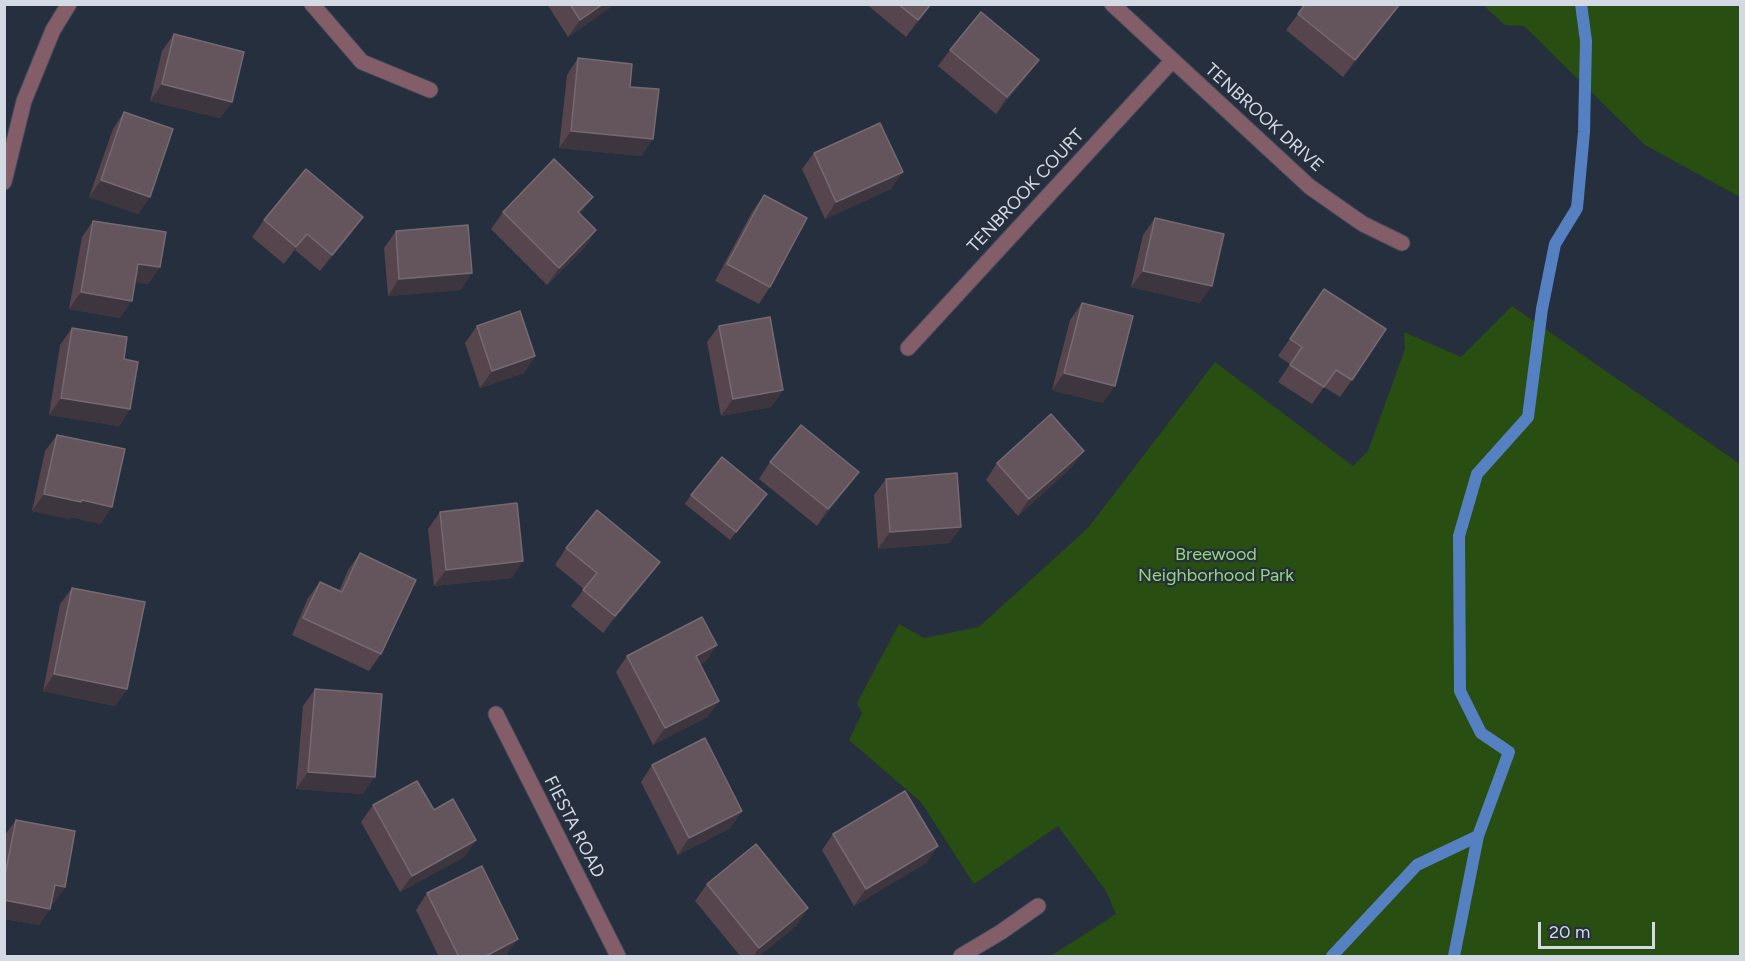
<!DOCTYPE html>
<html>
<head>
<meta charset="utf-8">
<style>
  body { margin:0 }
  #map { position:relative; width:1745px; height:961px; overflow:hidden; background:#262f3d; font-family:Figtree,sans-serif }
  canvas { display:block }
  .frame { position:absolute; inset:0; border:6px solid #d4dae3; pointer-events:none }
  .scale { position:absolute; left:1538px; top:922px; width:117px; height:27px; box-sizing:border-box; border:3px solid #d4dae3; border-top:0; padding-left:8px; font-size:18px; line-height:21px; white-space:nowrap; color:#d4dae3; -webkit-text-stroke:4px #262f3d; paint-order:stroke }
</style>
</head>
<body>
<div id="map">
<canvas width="1745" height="961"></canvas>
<div class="frame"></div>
<div class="scale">20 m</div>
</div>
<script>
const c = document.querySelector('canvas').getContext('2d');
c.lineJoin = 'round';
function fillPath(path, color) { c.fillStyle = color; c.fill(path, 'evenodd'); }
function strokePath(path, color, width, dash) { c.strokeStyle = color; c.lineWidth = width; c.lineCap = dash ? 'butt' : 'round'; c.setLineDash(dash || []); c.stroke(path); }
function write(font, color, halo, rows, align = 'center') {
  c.font = font + ' Figtree,sans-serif'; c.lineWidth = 4.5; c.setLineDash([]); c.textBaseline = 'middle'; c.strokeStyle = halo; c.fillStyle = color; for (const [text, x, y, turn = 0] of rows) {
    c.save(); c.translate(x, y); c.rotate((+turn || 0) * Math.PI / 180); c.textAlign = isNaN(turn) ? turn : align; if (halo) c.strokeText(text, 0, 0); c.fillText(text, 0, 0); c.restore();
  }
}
const green = new Path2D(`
  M 1483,5 L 1740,5 L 1740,197 L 1645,145 L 1524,26 L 1505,25 Z
  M 1512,306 L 1740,464 L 1740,956 L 1051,956 L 1116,914 L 1106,891 L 1058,826 L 974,884 L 921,802 L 849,740 L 862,713 L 857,703 L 899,624 L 924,638 L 979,627 L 1088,528 L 1215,362 L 1353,466 L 1368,451 L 1405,349 L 1404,332 L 1461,357 Z`);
const stream = new Path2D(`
  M 1332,956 L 1417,865 L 1478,836
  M 1454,956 L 1478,836 L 1509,752 L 1481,733 L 1460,691 L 1459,536 L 1477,474 L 1528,417 L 1542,309 L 1555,244 L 1577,208 L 1584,132 L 1586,41 L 1581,4`);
const street = new Path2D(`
  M 312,4 L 362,62 L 430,90
  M 1112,4 L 1310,187 L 1363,224 L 1402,243
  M 4,182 L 24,101 L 53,30 L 69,4
  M 908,348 L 1172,61
  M 496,714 L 618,956
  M 961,956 L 1001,932 L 1038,906`);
const wall = new Path2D(`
  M 547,4 L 615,4 L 568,37 Z
  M 866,4 L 932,4 L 906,37 Z
  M 1400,4 L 1388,21 L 1343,77 L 1286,30 L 1298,14 Z
  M 174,34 L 232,102 L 220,118 L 150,101 L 162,51 Z
  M 950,50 L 1027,76 L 996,114 L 938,66 Z
  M 578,58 L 630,87 L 642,156 L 559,148 L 567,75 Z
  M 124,112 L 150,197 L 138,214 L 89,197 L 113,129 Z
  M 814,153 L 891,189 L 825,219 L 802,169 Z
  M 764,195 L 770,287 L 759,304 L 715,281 L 752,212 Z
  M 503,212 L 581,215 L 596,230 L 585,247 L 547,285 L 491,229 Z
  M 1155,218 L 1200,303 L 1131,287 L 1143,235 Z
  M 264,220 L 351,234 L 320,271 L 295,250 L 284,264 L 252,237 Z
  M 93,221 L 160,267 L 148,284 L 135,282 L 120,318 L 69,309 L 82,237 Z
  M 396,231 L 461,290 L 388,296 L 384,248 Z
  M 1324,289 L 1352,380 L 1340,397 L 1324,387 L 1312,404 L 1278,382 L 1290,364 L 1278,356 Z
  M 1082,303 L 1103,403 L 1052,390 L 1070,320 Z
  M 477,326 L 535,356 L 524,373 L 480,388 L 465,343 Z
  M 719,326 L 783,390 L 771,407 L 721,416 L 707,342 Z
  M 72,328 L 124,359 L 130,409 L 119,426 L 49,415 L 60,345 Z
  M 57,435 L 101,524 L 71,517 L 70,519 L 32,511 L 45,451 Z
  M 770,462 L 859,472 L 847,488 L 817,526 L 759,479 Z
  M 997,463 L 1072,467 L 1018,516 L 986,480 Z
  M 886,479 L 961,527 L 949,543 L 878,549 L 874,495 Z
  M 691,495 L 761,502 L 730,540 L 685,504 Z
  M 440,512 L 512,578 L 434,586 L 428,529 Z
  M 566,548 L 660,562 L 648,578 L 603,633 L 571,606 L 584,589 L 555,565 Z
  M 360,553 L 381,654 L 369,671 L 292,635 L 308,598 L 320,582 L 339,591 L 348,570 Z
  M 72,588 L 127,689 L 115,706 L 43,691 L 60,604 Z
  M 717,645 L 705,662 L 700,664 L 719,701 L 707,717 L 653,745 L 616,672 L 627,656 Z
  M 315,689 L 363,794 L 296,789 L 303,706 Z
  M 652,765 L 742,811 L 730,828 L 678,855 L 641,782 Z
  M 373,805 L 434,810 L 476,840 L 464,857 L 400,892 L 361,822 Z
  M 16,820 L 65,887 L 53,904 L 51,903 L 50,909 L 39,925 L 4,919 L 4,836 Z
  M 833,834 L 938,846 L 926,863 L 854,906 L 822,850 Z
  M 707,884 L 797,925 L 758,957 L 741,957 L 695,901 Z
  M 427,893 L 506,956 L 439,957 L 416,910 Z`);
const shadedWall = new Path2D(`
  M 603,4 L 615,4 L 568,37 L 580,20 Z
  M 931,4 L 932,4 L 906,37 L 918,20 Z
  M 1400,4 L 1388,21 L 1343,77 L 1355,60 Z
  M 1039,60 L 1027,76 L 996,114 L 1007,97 Z
  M 162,84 L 232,102 L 220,118 L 150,101 Z
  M 571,131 L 653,139 L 642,156 L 559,148 Z
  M 903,172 L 891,189 L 825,219 L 836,202 Z
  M 101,180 L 150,197 L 138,214 L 89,197 Z
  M 593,197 L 581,214 L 567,229 L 578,212 Z
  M 363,217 L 351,234 L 320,271 L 332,255 Z
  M 596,230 L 585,247 L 547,285 L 559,268 Z
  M 307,234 L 295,250 L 284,264 L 296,247 Z
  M 138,264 L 160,267 L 148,284 L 126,281 Z
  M 1143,271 L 1212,286 L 1200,303 L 1131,287 Z
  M 472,273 L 461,290 L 388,296 L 399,279 Z
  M 81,292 L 132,301 L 120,318 L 69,309 Z
  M 535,356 L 524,373 L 480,388 L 492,371 Z
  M 1064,373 L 1115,386 L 1103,403 L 1052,390 Z
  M 783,390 L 771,407 L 721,416 L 733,399 Z
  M 61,398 L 130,409 L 119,426 L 49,415 Z
  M 1084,451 L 1072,467 L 1018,516 L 1029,499 Z
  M 859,472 L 847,488 L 817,526 L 828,509 Z
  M 44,494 L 82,500 L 112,507 L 101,524 L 71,517 L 70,519 L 32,511 Z
  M 767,494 L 761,502 L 730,540 L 736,532 Z
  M 961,527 L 949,543 L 878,549 L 890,532 Z
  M 523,561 L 512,578 L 434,586 L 446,570 Z
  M 660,562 L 648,578 L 603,633 L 615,616 Z
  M 717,645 L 705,662 L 684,673 L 696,656 Z
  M 54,674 L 127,689 L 115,706 L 43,691 Z
  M 719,701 L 707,717 L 653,745 L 665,728 Z
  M 308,772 L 375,777 L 363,794 L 296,789 Z
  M 742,811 L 730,828 L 678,855 L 689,838 Z
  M 476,840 L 464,857 L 400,892 L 412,876 Z
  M 938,846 L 926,863 L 854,906 L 866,889 Z
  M 55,885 L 65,887 L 53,904 L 43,902 Z
  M 4,900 L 50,909 L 39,925 L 4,919 Z
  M 808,908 L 797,925 L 758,957 L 753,957 L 759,948 Z
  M 518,939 L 505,957 L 484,957 Z`);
const building = new Path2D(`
  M 570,4 L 603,4 L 580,20 Z
  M 898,4 L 931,4 L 918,20 Z
  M 1305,4 L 1400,4 L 1355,60 L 1298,14 Z
  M 981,12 L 1039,60 L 1007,97 L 950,50 Z
  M 174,34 L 244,52 L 232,102 L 162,84 Z
  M 578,58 L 632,64 L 630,87 L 659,89 L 653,139 L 571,131 Z
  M 124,112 L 173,129 L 150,197 L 101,180 Z
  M 880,123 L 903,172 L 836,202 L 814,153 Z
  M 554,159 L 593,197 L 578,212 L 596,230 L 559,268 L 503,212 Z
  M 306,169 L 363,217 L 332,255 L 307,234 L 296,247 L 264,220 Z
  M 764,195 L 807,218 L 770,287 L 727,264 Z
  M 1155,218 L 1224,234 L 1212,286 L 1143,271 Z
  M 93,221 L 166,232 L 160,267 L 138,264 L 132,301 L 81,292 Z
  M 468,225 L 472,273 L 399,279 L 396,231 Z
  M 1324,289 L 1386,329 L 1352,380 L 1336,370 L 1324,387 L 1290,365 L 1302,347 L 1290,339 Z
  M 1082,303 L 1133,316 L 1115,386 L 1064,373 Z
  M 520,311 L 535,356 L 492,371 L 477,326 Z
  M 770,317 L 783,390 L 733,399 L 719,326 Z
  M 72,328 L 127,337 L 124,359 L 138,362 L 130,409 L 61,398 Z
  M 1051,414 L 1084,451 L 1029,499 L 997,463 Z
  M 801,425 L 859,472 L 828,509 L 770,462 Z
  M 57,435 L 125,449 L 112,507 L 82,500 L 81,502 L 44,494 Z
  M 722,457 L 767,494 L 736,532 L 691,495 Z
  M 957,473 L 961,527 L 890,532 L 886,479 Z
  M 517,503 L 523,561 L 446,570 L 440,512 Z
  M 597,510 L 660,562 L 615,616 L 583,590 L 597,573 L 566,548 Z
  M 360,553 L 416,580 L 381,654 L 303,618 L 320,582 L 342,592 Z
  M 72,588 L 145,602 L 127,689 L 54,674 Z
  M 702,617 L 717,645 L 696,656 L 719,701 L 665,728 L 627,656 Z
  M 315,689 L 382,694 L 375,777 L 308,772 Z
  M 705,738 L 742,811 L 689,838 L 652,765 Z
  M 417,781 L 434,810 L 453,799 L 476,840 L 412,876 L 373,805 Z
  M 905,791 L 938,846 L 866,889 L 833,834 Z
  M 16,820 L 75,831 L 65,887 L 55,885 L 50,909 L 4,900 L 4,880 Z
  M 756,844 L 808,908 L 759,948 L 707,884 Z
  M 482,866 L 518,939 L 484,957 L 459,957 L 427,893 Z`);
const streetNames = [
  ["TENBROOK DRIVE",1264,118,42],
  ["TENBROOK COURT",1026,191,-47],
  ["FIESTA ROAD",574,827,63]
];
const parkNames = [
  ["Breewood",1216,555],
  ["Neighborhood Park",1216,576]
];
fillPath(green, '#294e11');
strokePath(stream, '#5581c2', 12);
strokePath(street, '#424a58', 17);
strokePath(street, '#835e68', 15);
fillPath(wall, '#56454c');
fillPath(shadedWall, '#3d363f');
fillPath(building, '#64555d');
strokePath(building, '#766a72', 1.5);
write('18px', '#d4dae3', '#262f3d', streetNames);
write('18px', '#97d576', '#262f3d', parkNames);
</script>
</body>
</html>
